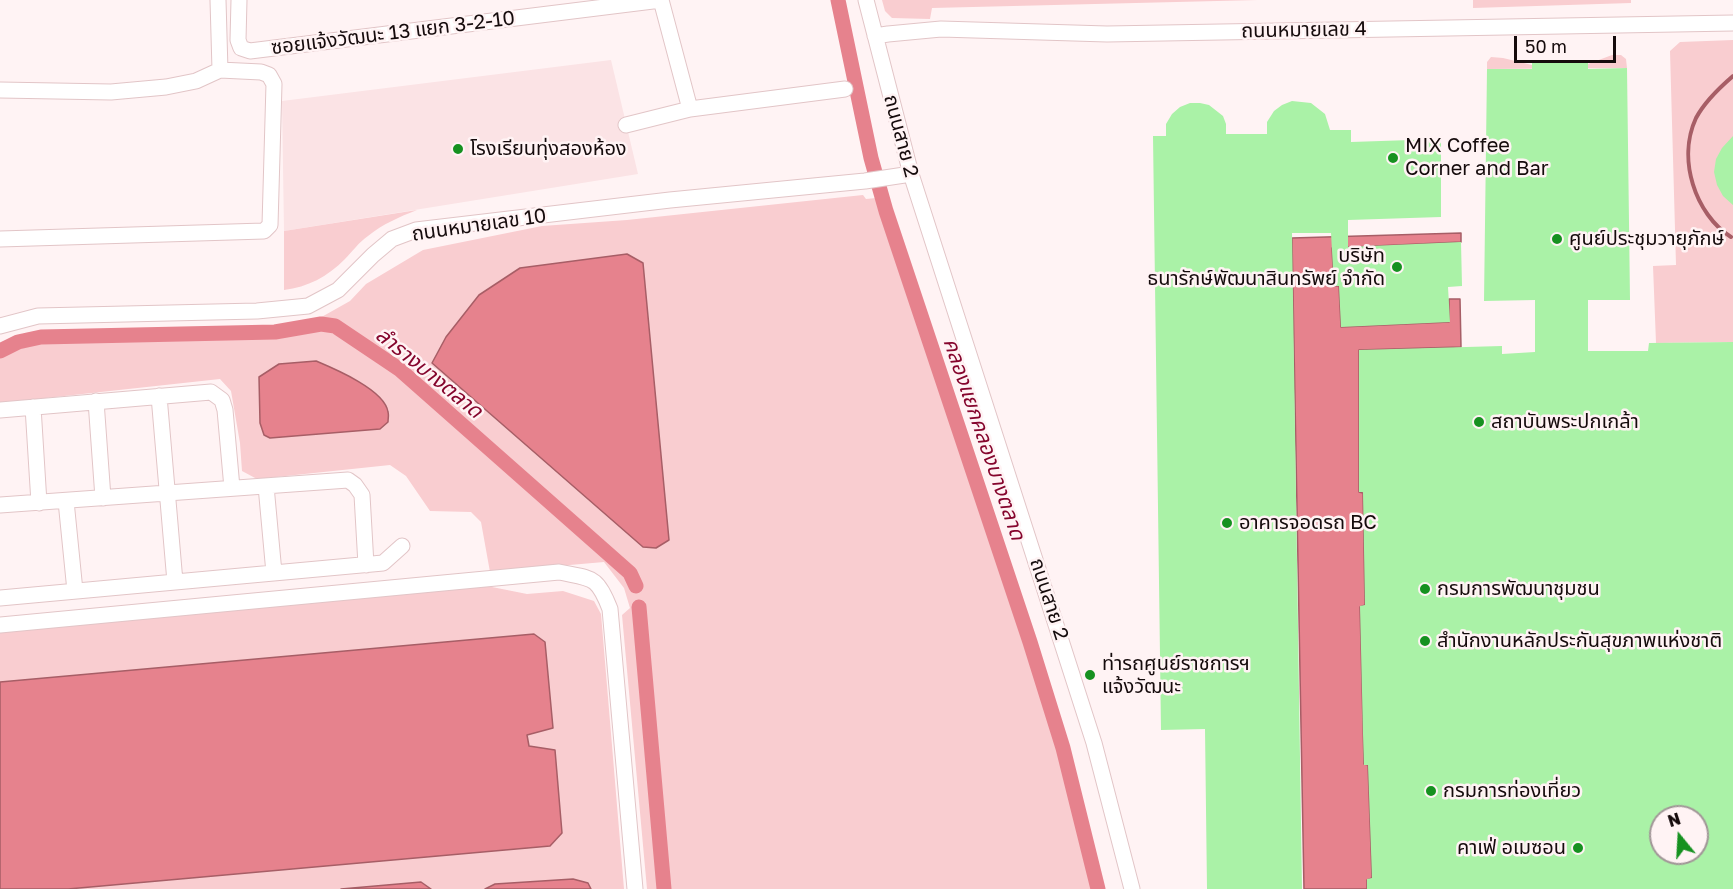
<!DOCTYPE html>
<html>
<head>
<meta charset="utf-8">
<style>
  body { margin:0 }
  #map { position:relative; width:1733px; height:889px; overflow:hidden; background:#fff3f4; font-family:"Golos Text",sans-serif }
  canvas { display:block }
  .north { position:absolute; left:1649px; top:805px; width:60px; height:60px; box-sizing:border-box; background:#fff3f4; border:2px solid #a19697; border-radius:50%; rotate:342deg; font-size:16px; font-weight:700; line-height:24px; text-align:center; color:#150b0c }
  .north::after { content:''; display:block; margin:auto; width:21px; height:27px; background:#169120; clip-path:polygon(50% 0,100% 100%,50% 72%,0 100%) }
  .scale { position:absolute; left:1514px; top:36px; width:102px; height:27px; box-sizing:border-box; border:3px solid #150b0c; border-top:0; padding-left:8px; font-size:18px; line-height:21px; white-space:nowrap; color:#150b0c; -webkit-text-stroke:4px #fff3f4; paint-order:stroke }
</style>
</head>
<body>
<div id="map">
<canvas width="1733" height="889"></canvas>
<div class="north">N</div>
<div class="scale">50 m</div>
</div>
<script>
const c = document.querySelector('canvas').getContext('2d');
c.lineJoin = 'round';
function fillPath(path, color) { c.fillStyle = color; c.fill(path, 'evenodd'); }
function strokePath(path, color, width, dash) { c.strokeStyle = color; c.lineWidth = width; c.lineCap = dash ? 'butt' : 'round'; c.setLineDash(dash || []); c.stroke(path); }
function write(font, color, halo, rows, align = 'center') {
  c.font = font + ' "Golos Text","Noto Sans Thai",sans-serif'; c.lineWidth = 5; c.setLineDash([]); c.textBaseline = 'middle'; c.strokeStyle = halo; c.fillStyle = color; for (const [text, x, y, turn = 0] of rows) {
    c.save(); c.translate(x, y); c.rotate((+turn || 0) * Math.PI / 180); c.textAlign = isNaN(turn) ? turn : align; if (halo) c.strokeText(text, 0, 0); c.fillText(text, 0, 0); c.restore();
  }
}
const built = new Path2D(`
  M 611,60 L 638,174 L 284,231 L 282,101 Z`);
const green = new Path2D(`
  M 882,0 L 1258,0 L 932,8 L 930,19 L 892,18 L 885,11 Z
  M 1473,0 L 1631,0 L 1631,3 L 1473,8 Z
  M 1733,40 L 1733,342 L 1656,343 L 1653,266 L 1676,265 L 1670,51 L 1680,42 Z
  M 1612,55 L 1621,55 L 1626,59 L 1627,68 L 1487,69 L 1487,62 L 1491,57 L 1503,58 L 1532,65 L 1588,64 Z
  M 863,195 L 866,199 L 876,198 L 1047,712 L 1092,889 L 647,889 L 622,615 L 630,608 L 624,588 L 604,562 L 490,572 L 481,522 L 471,512 L 430,511 L 406,476 L 390,465 L 257,479 L 242,471 L 240,443 L 231,391 L 220,379 L 0,403 L 0,343 L 18,335 L 299,324 L 318,319 L 350,301 L 366,284 L 423,250 L 542,226 L 627,220 ZM 432,363 L 656,548 L 643,547 Z
  M 417,210 C 399,217 383,224 368,236 C 359,242 352,252 345,259 C 327,277 308,287 284,290 L 284,231 Z
  M 487,586 L 527,594 L 563,591 L 594,601 L 601,614 L 624,889 L 591,889 L 588,883 L 573,879 L 495,884 L 485,889 L 431,889 L 420,882 L 341,889 L 68,889 L 550,846 L 555,750 L 528,746 L 527,735 L 553,727 L 534,634 L 0,682 L 0,632 Z`);
const water = new Path2D(`
  M 1461,233 L 1461,242 L 1332,248 L 1334,286 L 1339,286 L 1341,327 L 1449,322 L 1449,299 L 1460,299 L 1461,347 L 1359,350 L 1359,492 L 1363,493 L 1365,605 L 1360,607 L 1364,764 L 1368,765 L 1372,878 L 1367,880 L 1367,889 L 1304,889 L 1292,238 Z
  M 627,254 L 643,263 L 669,540 L 656,548 L 643,547 L 432,363 L 446,337 L 479,295 L 520,268 Z
  M 316,361 C 335,369 385,390 388,412 C 389,415 388,418 388,422 L 380,429 L 270,438 L 264,435 L 260,423 L 259,377 L 279,364 Z
  M 534,634 L 545,642 L 553,728 L 527,735 L 529,746 L 555,750 L 562,833 L 550,846 L 68,889 L 0,889 L 0,682 Z
  M 573,879 L 588,883 L 591,889 L 485,889 L 495,884 Z
  M 421,882 L 431,889 L 341,889 Z`);
const stream = new Path2D(`
  M 1731,237 C 1695,214 1677,159 1696,118 C 1705,101 1719,88 1733,76`);
const canal = new Path2D(`
  M 838,0 L 871,158 L 886,211 L 1030,642 L 1063,748 L 1098,889
  M 0,351 L 18,342 L 41,337 L 275,332 L 321,324 L 335,326 L 399,369 L 630,573 L 636,586
  M 639,607 L 664,889`);
const building = new Path2D(`
  M 1588,60 L 1588,69 L 1627,68 L 1630,300 L 1588,300 L 1588,351 L 1648,351 L 1649,343 L 1733,342 L 1733,889 L 1367,889 L 1367,879 L 1372,878 L 1368,765 L 1364,765 L 1363,734 L 1360,606 L 1365,605 L 1363,492 L 1359,492 L 1359,350 L 1502,346 L 1502,354 L 1535,352 L 1535,300 L 1484,301 L 1487,69 L 1532,69 L 1532,62 ZM 1661,817 L 1697,817 L 1697,853 L 1661,853 Z
  M 1292,101 L 1311,103 L 1325,114 L 1330,130 L 1351,130 L 1351,142 L 1441,139 L 1441,217 L 1348,220 L 1348,247 L 1461,242 L 1462,286 L 1448,287 L 1450,322 L 1341,327 L 1339,286 L 1334,286 L 1331,233 L 1292,233 L 1302,889 L 1207,889 L 1205,729 L 1161,730 L 1153,136 L 1166,136 L 1166,124 L 1172,114 L 1180,107 L 1190,103 L 1200,103 L 1209,105 L 1223,116 L 1226,124 L 1226,134 L 1267,134 L 1267,122 L 1274,111 L 1282,105 Z
  M 1733,136 L 1733,205 L 1723,196 L 1717,185 L 1714,172 L 1716,159 L 1722,148 Z`);
const minor = new Path2D(`
  M 218,0 L 220,70
  M 239,0 L 238,40 L 241,48 L 250,51 L 661,0
  M 661,0 L 690,109
  M 866,0 L 911,174 L 1094,743 L 1132,889
  M 875,36 L 888,34 L 941,29 L 1107,34 L 1733,23
  M 0,90 L 111,92 L 166,87 L 196,81 L 220,70 L 261,72 L 269,75 L 274,84 L 270,225 L 264,231 L 0,239
  M 626,125 L 690,109 L 845,89
  M 0,326 L 38,316 L 257,311 L 308,306 L 338,290 L 373,255 L 392,239 L 416,230 L 670,200 L 865,181 L 911,174
  M 159,396 L 175,582
  M 96,401 L 103,498
  M 33,407 L 39,503
  M 0,410 L 211,392 L 222,400 L 225,410 L 232,488
  M 266,486 L 274,573
  M 66,501 L 75,591
  M 0,505 L 348,480 L 355,485 L 362,495 L 366,565
  M 0,598 L 383,563 L 402,546
  M 0,625 L 559,572 C 592,579 597,575 610,609 L 635,889`);
const markers = [
  [458,149,6,"#169120"],
  [1393,158,6,"#169120"],
  [1557,239,6,"#169120"],
  [1397,267,6,"#169120"],
  [1479,422,6,"#169120"],
  [1227,523,6,"#169120"],
  [1425,589,6,"#169120"],
  [1425,641,6,"#169120"],
  [1090,675,6,"#169120"],
  [1431,791,6,"#169120"],
  [1578,848,6,"#169120"]
];
const streetNames = [
  ["ถนนหมายเลข 4",1304,30,-1],
  ["ซอยแจ้งวัฒนะ 13 แยก 3-2-10",393,33,-7],
  ["ถนนสาย 2",901,136,75],
  ["ถนนหมายเลข 10",479,225,-8],
  ["ถนนสาย 2",1049,599,72]
];
const poiNames = [
  ["MIX Coffee",1405,146],
  ["Corner and Bar",1405,169],
  ["โรงเรียนทุ่งสองห้อง",470,149],
  ["ศูนย์ประชุมวายุภักษ์",1569,239],
  ["บริษัท",1385,256,"right"],
  ["ธนารักษ์พัฒนาสินทรัพย์ จำกัด",1385,279,"right"],
  ["สถาบันพระปกเกล้า",1491,422],
  ["อาคารจอดรถ BC",1239,523],
  ["กรมการพัฒนาชุมชน",1437,589],
  ["สำนักงานหลักประกันสุขภาพแห่งชาติ",1437,641],
  ["ท่ารถศูนย์ราชการฯ",1102,664],
  ["แจ้งวัฒนะ",1102,687],
  ["กรมการท่องเที่ยว",1443,791],
  ["คาเฟ่ อเมซอน",1566,848,"right"]
];
const waterNames = [
  ["ลำรางบางตลาด",429,373,39],
  ["คลองแยกคลองบางตลาด",984,439,71]
];
fillPath(built, '#fbe3e5');
fillPath(green, '#f9cdd0');
fillPath(water, '#e6828d');
strokePath(water, '#a75e66', 1.5);
strokePath(stream, '#a75e66', 4);
strokePath(canal, '#e6828d', 15);
fillPath(building, '#aaf2a7');
strokePath(minor, '#e2c5c7', 17);
strokePath(minor, '#fff', 15);
for (const [x, y, r, color] of markers) { const dot = new Path2D(); dot.arc(x, y, r, 0, 2 * Math.PI); c.fillStyle = color; c.fill(dot); strokePath(dot, '#fff3f4', 2); }
write('20px', '#150b0c', '#fff3f4', streetNames);
write('20px', '#150b0c', '#fff3f4', poiNames, 'left');
write('italic 21px', '#85052d', '#fff3f4', waterNames);
</script>
</body>
</html>
